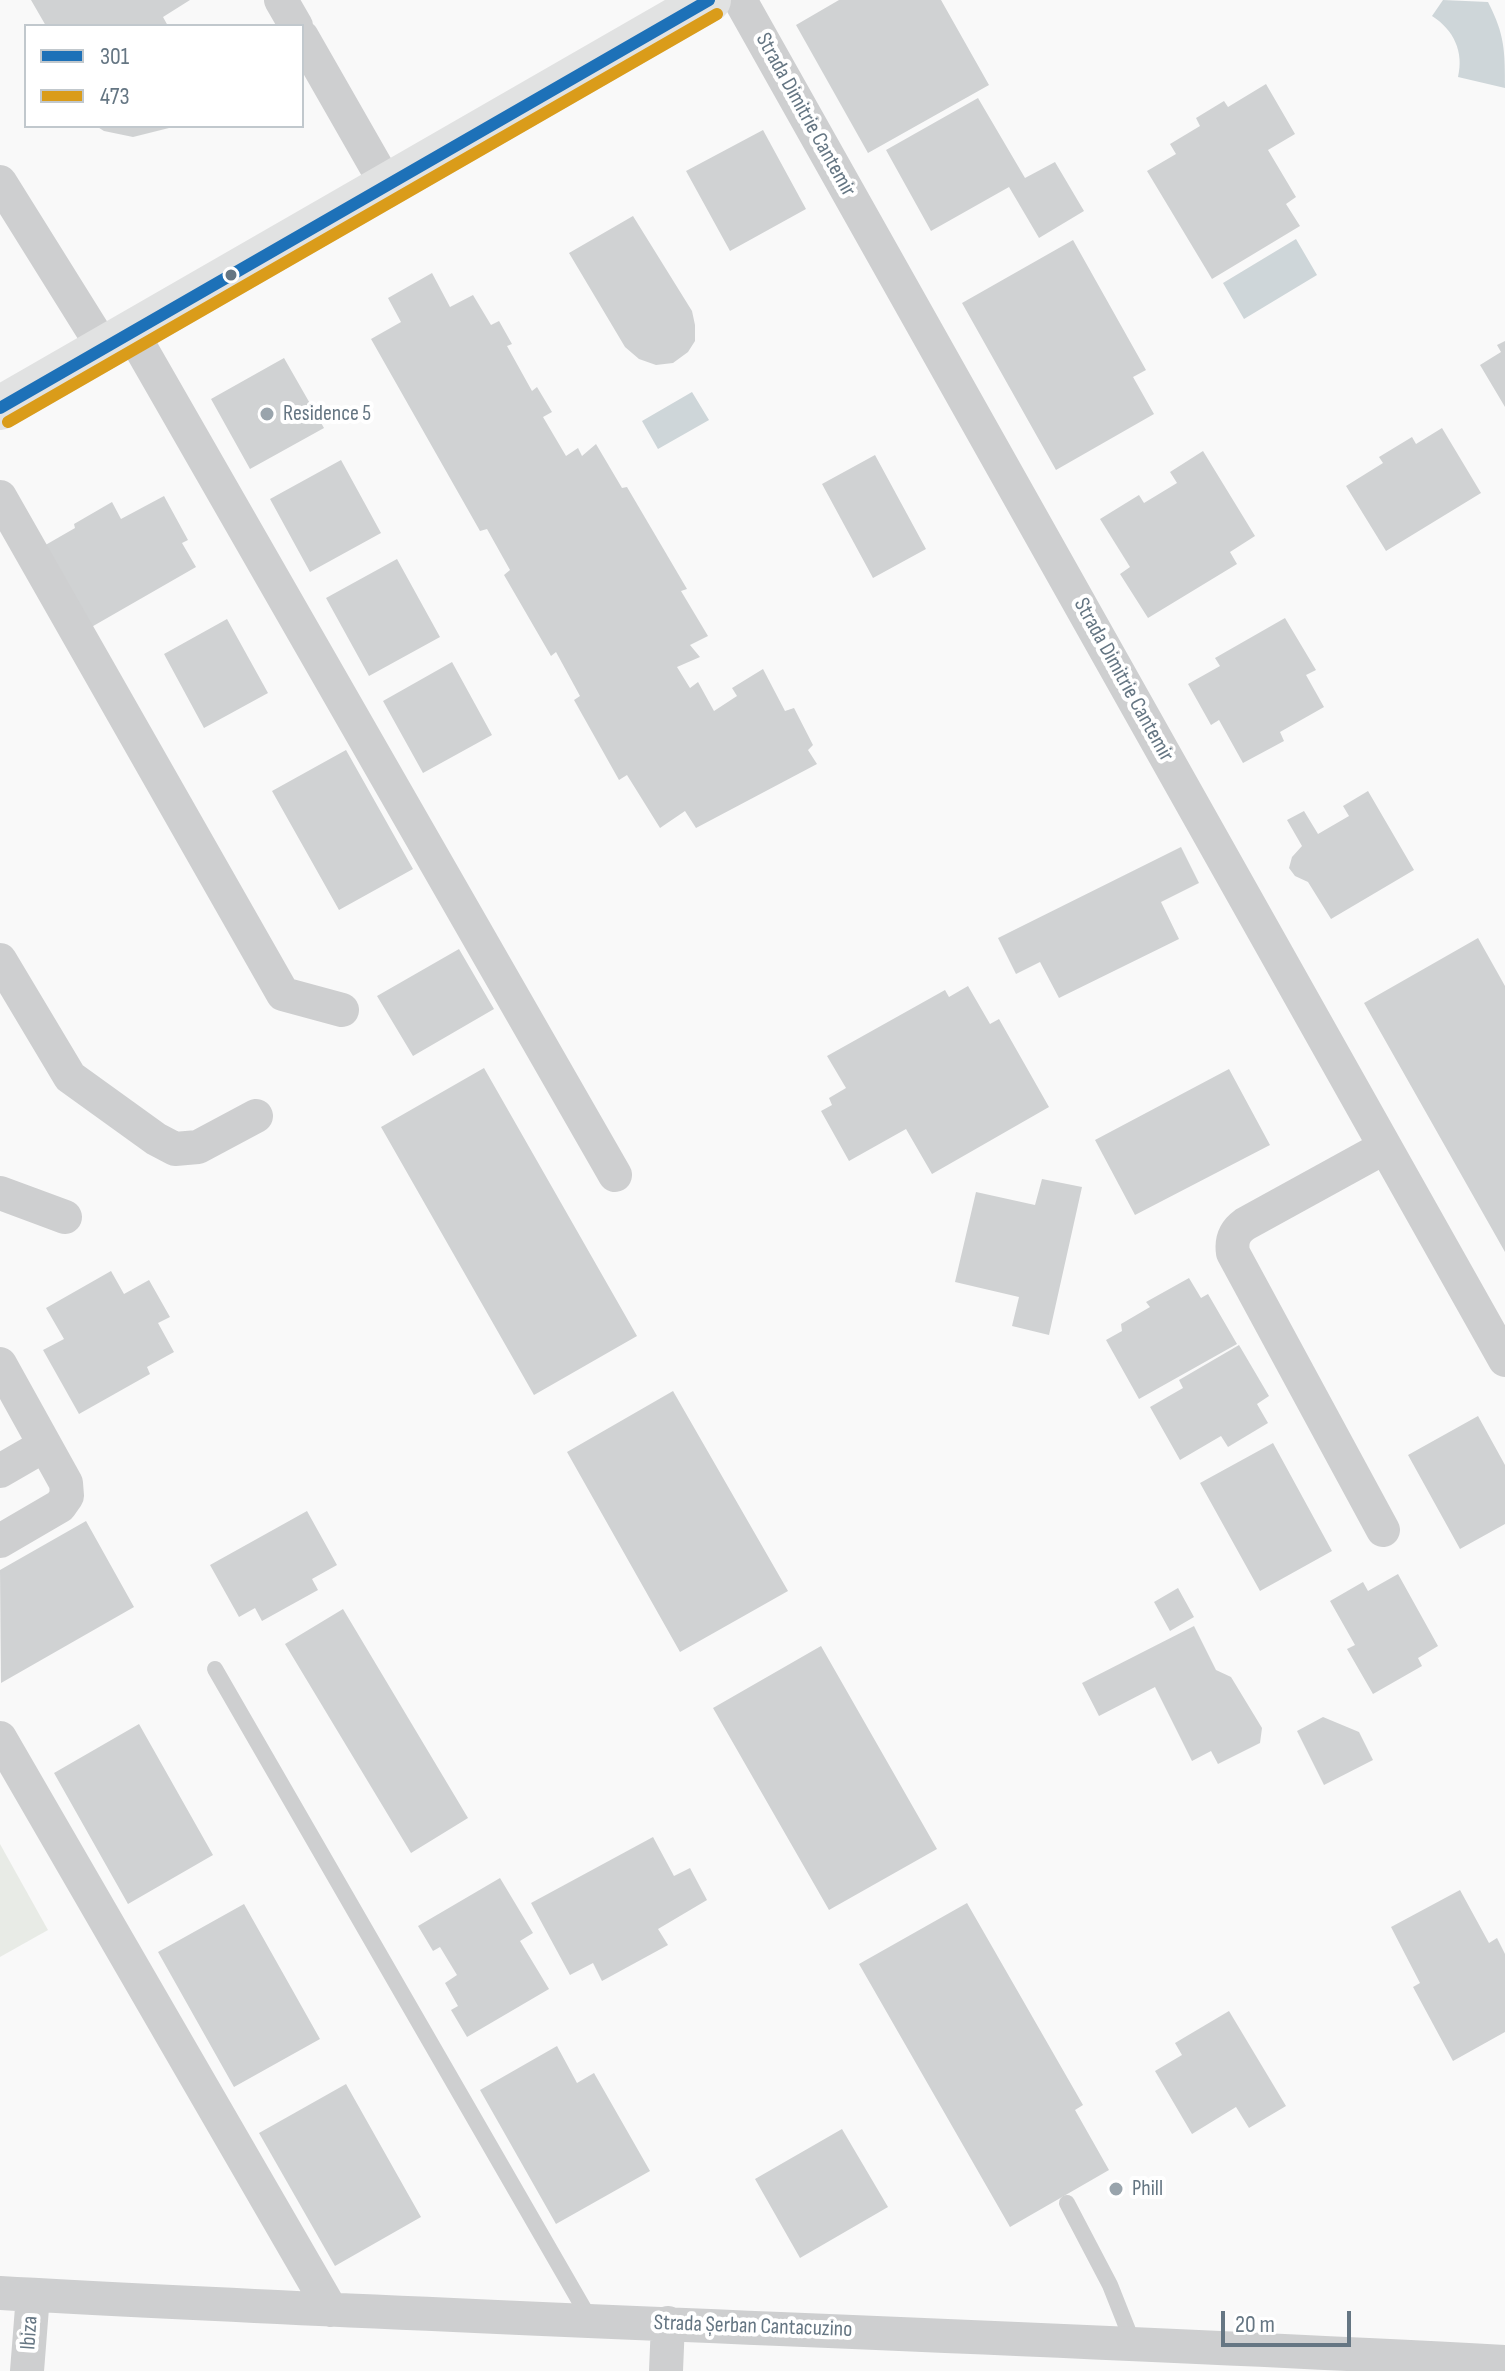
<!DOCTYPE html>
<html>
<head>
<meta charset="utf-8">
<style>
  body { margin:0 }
  #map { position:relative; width:1505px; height:2371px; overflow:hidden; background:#f9f9f9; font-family:"Sofia Sans Condensed",sans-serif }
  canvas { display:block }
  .legend { position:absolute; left:24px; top:24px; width:280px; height:104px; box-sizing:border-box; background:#fff; border:2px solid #c1c8cd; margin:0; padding:10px 14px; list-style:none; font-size:24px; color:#657683 }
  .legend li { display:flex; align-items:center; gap:16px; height:40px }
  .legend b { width:40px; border:2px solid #c1c8cd }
  .scale { position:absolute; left:1221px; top:2311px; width:130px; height:36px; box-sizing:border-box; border:4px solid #657683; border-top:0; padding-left:10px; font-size:24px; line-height:28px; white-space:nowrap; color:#657683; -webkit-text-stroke:6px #fff; paint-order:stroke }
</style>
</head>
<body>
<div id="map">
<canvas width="1505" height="2371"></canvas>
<ul class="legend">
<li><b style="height:10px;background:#1d71b8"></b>301</li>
<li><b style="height:10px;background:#da9c1a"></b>473</li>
</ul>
<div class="scale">20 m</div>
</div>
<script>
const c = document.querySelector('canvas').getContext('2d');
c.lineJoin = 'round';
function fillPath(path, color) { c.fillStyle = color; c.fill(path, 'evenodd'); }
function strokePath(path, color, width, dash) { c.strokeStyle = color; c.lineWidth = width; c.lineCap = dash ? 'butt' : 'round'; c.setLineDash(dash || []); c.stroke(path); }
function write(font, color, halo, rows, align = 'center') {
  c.font = font + ' "Sofia Sans Condensed",sans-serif'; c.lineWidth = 8; c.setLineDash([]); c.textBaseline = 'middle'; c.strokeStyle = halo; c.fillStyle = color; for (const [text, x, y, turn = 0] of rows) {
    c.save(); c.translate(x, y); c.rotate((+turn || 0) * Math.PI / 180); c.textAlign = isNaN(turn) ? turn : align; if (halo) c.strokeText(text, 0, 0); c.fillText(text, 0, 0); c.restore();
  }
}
const green = new Path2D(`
  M 0,1844 L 48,1930 L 0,1957 Z`);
const water = new Path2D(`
  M 1443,0 L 1488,2 C 1505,35 1505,51 1505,88 L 1458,77 C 1464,52 1454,30 1432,16 Z
  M 1296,239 L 1317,275 L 1244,319 L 1223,283 Z
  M 692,392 L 709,420 L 658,449 L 642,421 Z`);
const building = new Path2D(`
  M 31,0 L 190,0 L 163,17 L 168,26 L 46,26 Z
  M 839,0 L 941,0 L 989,85 L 868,153 L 796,25 Z
  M 1266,84 L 1295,134 L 1268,150 L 1296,197 L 1286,204 L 1300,226 L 1212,279 L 1147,171 L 1176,154 L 1170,144 L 1200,126 L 1196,118 L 1224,101 L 1228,107 Z
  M 978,98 L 1025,178 L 1055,162 L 1084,211 L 1039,238 L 1009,187 L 931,231 L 886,150 Z
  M 96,126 L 177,126 L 133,137 L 104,131 Z
  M 763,130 L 806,209 L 730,251 L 686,171 Z
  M 633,216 L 692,311 L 695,325 L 695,341 L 688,352 L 673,363 L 656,365 L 639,359 L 625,347 L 569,253 Z
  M 1073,240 L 1146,370 L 1133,377 L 1154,414 L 1056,470 L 962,303 Z
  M 432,273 L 450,307 L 473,295 L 491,325 L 499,321 L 512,344 L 507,346 L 532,391 L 537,387 L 552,412 L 543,417 L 566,456 L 578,448 L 582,456 L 596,444 L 622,488 L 627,487 L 687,589 L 681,591 L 708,636 L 690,645 L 700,657 L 677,667 L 690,688 L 698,682 L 714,711 L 737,696 L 732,688 L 763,669 L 785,711 L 794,708 L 813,745 L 808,750 L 817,764 L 696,828 L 685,811 L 660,828 L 627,775 L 619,780 L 574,700 L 580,696 L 556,652 L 551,656 L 504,575 L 510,570 L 487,529 L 480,531 L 371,339 L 401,322 L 388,298 Z
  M 1505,341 L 1505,407 L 1480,365 L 1501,352 L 1497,345 Z
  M 284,358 L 324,428 L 250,469 L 211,399 Z
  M 1442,428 L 1481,493 L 1386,551 L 1346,486 L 1383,463 L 1379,457 L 1412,437 L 1416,444 Z
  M 1203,451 L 1255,536 L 1230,552 L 1237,564 L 1148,618 L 1120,574 L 1130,567 L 1100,519 L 1139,495 L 1144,503 L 1177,483 L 1170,472 Z
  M 875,455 L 926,549 L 873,578 L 822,484 Z
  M 341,460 L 381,533 L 310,572 L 270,499 Z
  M 164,496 L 188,540 L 182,543 L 196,567 L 88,629 L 42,547 L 75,528 L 74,524 L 112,502 L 121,519 Z
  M 397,559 L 440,637 L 369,676 L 326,598 Z
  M 1285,618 L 1316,670 L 1306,675 L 1324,707 L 1280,732 L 1284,741 L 1243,763 L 1219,720 L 1211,725 L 1188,684 L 1220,666 L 1215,658 Z
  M 227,619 L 268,693 L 204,728 L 164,654 Z
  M 452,662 L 492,735 L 423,773 L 383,701 Z
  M 346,750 L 413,869 L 339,910 L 272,791 Z
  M 1368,791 L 1414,870 L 1331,919 L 1308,882 L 1295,876 L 1289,868 L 1292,857 L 1302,846 L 1287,820 L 1304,811 L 1318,834 L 1349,816 L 1343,806 Z
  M 1181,847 L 1199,883 L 1161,902 L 1179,939 L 1059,998 L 1040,962 L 1016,974 L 998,938 Z
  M 1478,938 L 1505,986 L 1505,1252 L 1364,1003 Z
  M 459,949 L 494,1009 L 413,1056 L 377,996 Z
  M 968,986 L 990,1024 L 999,1019 L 1049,1107 L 932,1174 L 906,1129 L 849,1161 L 821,1111 L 832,1105 L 829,1098 L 846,1088 L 827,1056 L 945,990 L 949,997 Z
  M 484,1068 L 637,1336 L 534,1395 L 381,1127 Z
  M 1229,1069 L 1270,1145 L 1135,1215 L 1095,1140 Z
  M 1042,1179 L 1082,1187 L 1049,1335 L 1012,1326 L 1019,1297 L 955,1282 L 976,1192 L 1035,1205 Z
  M 111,1271 L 124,1294 L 149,1280 L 170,1317 L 158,1323 L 174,1352 L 147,1367 L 150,1374 L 79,1414 L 43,1350 L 64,1339 L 46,1308 Z
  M 1189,1278 L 1201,1298 L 1208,1294 L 1237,1344 L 1139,1399 L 1106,1340 L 1122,1331 L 1121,1324 L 1150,1307 L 1146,1302 Z
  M 1239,1345 L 1269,1396 L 1257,1404 L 1268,1423 L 1228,1447 L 1221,1436 L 1180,1460 L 1150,1407 L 1183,1388 L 1179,1380 Z
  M 673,1391 L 788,1591 L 680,1652 L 567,1452 Z
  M 1478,1416 L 1505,1465 L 1505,1524 L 1460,1549 L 1408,1455 Z
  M 1273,1443 L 1332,1551 L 1260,1591 L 1200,1483 Z
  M 307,1511 L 337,1565 L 312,1579 L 318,1590 L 262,1621 L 255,1608 L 239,1617 L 210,1565 Z
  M 86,1521 L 134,1607 L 1,1683 L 0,1570 Z
  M 1398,1574 L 1438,1646 L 1418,1658 L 1422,1666 L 1373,1694 L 1347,1649 L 1355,1645 L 1330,1601 L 1363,1582 L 1368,1591 Z
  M 1178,1588 L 1194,1617 L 1170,1631 L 1154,1602 Z
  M 343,1609 L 468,1818 L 411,1853 L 285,1644 Z
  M 1194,1626 L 1216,1670 L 1231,1677 L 1262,1728 L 1260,1743 L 1218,1764 L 1211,1751 L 1192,1761 L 1155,1687 L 1099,1716 L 1082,1683 Z
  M 821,1646 L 937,1849 L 829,1910 L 713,1708 Z
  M 1323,1717 L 1359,1732 L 1373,1760 L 1324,1785 L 1297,1731 Z
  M 139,1724 L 213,1855 L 128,1904 L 54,1773 Z
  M 653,1837 L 674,1876 L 690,1868 L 707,1900 L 658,1929 L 668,1945 L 602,1981 L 593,1963 L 570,1975 L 531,1903 Z
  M 500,1878 L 533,1933 L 520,1941 L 549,1989 L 467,2037 L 451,2010 L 458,2006 L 445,1983 L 457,1975 L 440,1947 L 433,1951 L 418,1926 Z
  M 1460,1890 L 1489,1943 L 1497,1938 L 1505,1954 L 1505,2032 L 1453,2061 L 1413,1987 L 1420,1983 L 1391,1927 Z
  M 967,1903 L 1083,2105 L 1075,2110 L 1109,2170 L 1010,2227 L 859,1964 Z
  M 244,1904 L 320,2039 L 234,2087 L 158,1952 Z
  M 1229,2011 L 1286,2106 L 1249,2128 L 1236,2107 L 1192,2134 L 1155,2071 L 1182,2055 L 1175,2043 Z
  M 557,2046 L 577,2083 L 594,2073 L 650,2171 L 556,2224 L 480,2090 Z
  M 346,2084 L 421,2217 L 335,2266 L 259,2133 Z
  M 842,2129 L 888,2207 L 800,2258 L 755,2179 Z`);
const lane = new Path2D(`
  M 215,1669 L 591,2321
  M 1067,2203 L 1110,2285 L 1133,2343`);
const street = new Path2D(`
  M 281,0 L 296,26
  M 740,0 L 1505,1360
  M 302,37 L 386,184
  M 0,182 L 103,347
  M 131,331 L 615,1175
  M 0,497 L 283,994 L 342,1010
  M 0,960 L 70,1077 L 156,1139 L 175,1149 L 198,1147 L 256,1116
  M 0,1193 L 65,1217
  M 0,1364 L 66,1483 L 67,1496 L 60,1506 L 0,1541
  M 0,1471 L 45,1445
  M 1383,1530 L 1233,1253 C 1231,1240 1234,1232 1245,1224 L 1385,1147
  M 0,1738 L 331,2310
  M 0,2293 C 501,2321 1004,2335 1505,2362
  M 27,2371 L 33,2295
  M 666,2371 L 668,2323`);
const secondary = new Path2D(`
  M 0,408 L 709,0`);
const bus1 = new Path2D(`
  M 0,408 L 709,0`);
const bus2 = new Path2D(`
  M 8,422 L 717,14`);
const markers = [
  [231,275,7,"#657683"],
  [267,414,8,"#99a4ac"],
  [1116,2189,8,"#99a4ac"]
];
const streetNames = [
  ["Strada Dimitrie Cantemir",805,115,61],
  ["Strada Dimitrie Cantemir",1123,680,61],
  ["Strada Șerban Cantacuzino",753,2327,2],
  ["Ibiza",30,2333,-86]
];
const poiNames = [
  ["Residence 5",283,414],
  ["Phill",1132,2189]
];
fillPath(green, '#e8ebe6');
fillPath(water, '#ced6d9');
fillPath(building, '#d0d2d3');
strokePath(lane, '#cecfd0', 16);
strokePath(street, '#cecfd0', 34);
strokePath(secondary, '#e1e2e2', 44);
strokePath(bus1, '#1d71b8', 12);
strokePath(bus2, '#da9c1a', 12);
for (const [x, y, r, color] of markers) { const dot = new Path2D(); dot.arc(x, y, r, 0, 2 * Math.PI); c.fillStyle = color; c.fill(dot); strokePath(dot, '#fff', 3); }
write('22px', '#657683', '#fff', streetNames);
write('22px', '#657683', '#fff', poiNames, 'left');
</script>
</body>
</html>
